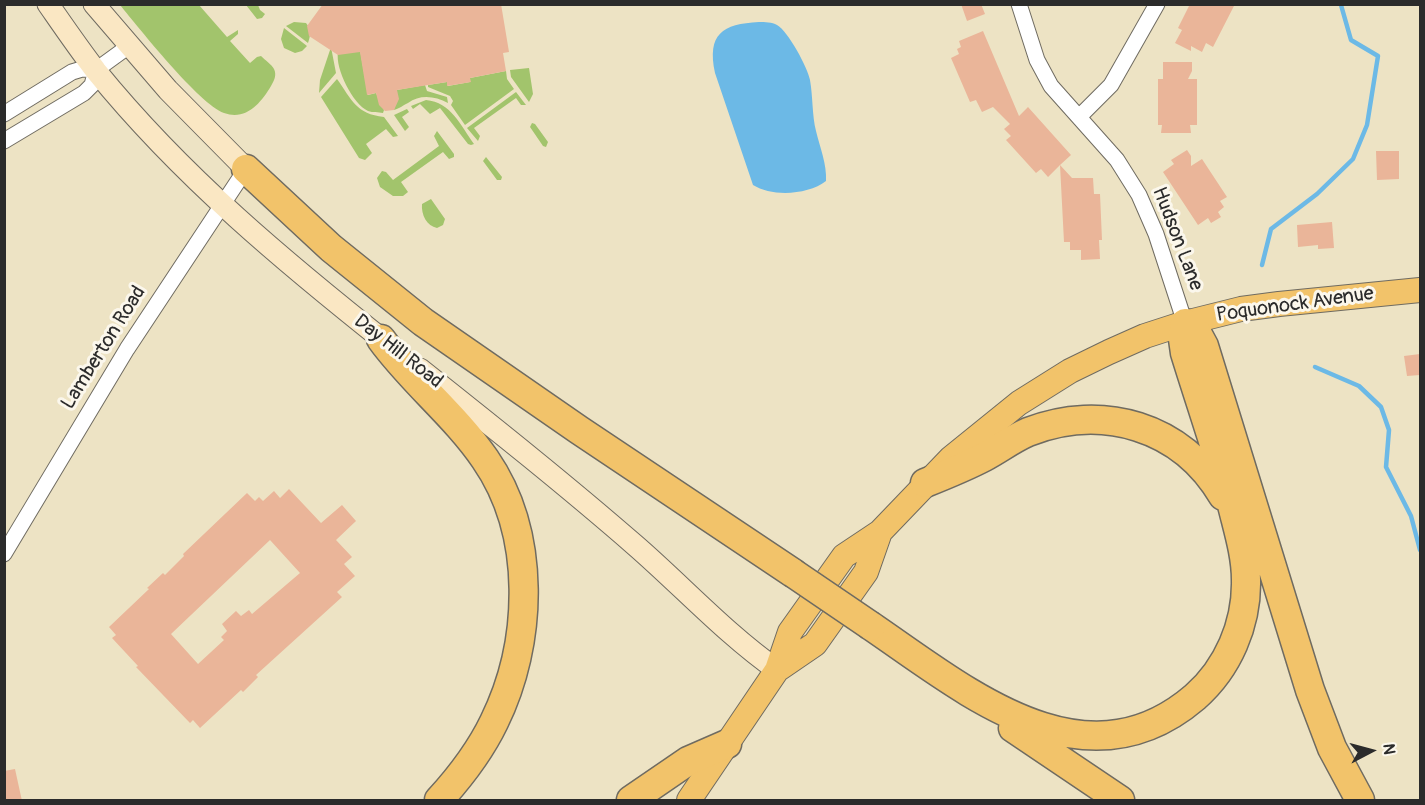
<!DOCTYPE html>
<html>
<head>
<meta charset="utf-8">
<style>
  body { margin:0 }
  #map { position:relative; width:1425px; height:805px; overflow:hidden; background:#ede3c4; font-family:Pangolin,sans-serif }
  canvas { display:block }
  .frame { position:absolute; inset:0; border:6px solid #2b2b2b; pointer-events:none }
  .north { position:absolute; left:1341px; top:721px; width:60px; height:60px; -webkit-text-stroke:4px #fbf7ec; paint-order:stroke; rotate:84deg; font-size:16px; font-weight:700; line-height:24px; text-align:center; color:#2b2b2b }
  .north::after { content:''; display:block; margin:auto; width:21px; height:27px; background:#2b2b2b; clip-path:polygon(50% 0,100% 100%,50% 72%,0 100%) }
</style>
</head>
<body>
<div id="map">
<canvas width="1425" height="805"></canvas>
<div class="frame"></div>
<div class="north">N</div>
</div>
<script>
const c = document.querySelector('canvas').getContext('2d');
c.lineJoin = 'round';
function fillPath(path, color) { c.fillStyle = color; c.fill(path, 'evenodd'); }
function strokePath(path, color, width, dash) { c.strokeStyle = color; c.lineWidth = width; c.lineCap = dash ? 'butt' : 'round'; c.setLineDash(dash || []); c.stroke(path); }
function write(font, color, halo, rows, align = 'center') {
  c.font = font + ' Pangolin,sans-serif'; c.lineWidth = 6; c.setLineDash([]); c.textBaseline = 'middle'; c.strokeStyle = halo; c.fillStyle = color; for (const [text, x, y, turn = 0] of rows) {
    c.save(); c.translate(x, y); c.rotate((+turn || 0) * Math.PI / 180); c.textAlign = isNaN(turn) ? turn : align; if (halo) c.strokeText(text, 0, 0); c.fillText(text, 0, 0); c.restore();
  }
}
const green = new Path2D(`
  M 120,5 L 199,5 L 227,37 L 238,30 L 238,34 L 230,41 L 250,63 L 257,57 L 261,56 C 265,60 272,65 274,69 C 277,75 274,81 271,86 C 261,103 246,121 224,113 C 199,104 139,28 120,5 Z
  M 246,5 L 258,5 L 260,10 L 265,14 L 262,18 L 257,19 Z
  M 294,22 L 306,23 C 311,29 311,35 308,43 L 286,26 Z
  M 284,28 L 307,46 L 302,51 L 295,53 L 284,48 L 281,39 Z
  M 331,47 L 336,73 L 319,93 L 320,80 Z
  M 360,50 L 368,95 L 376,93 L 384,110 L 383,113 C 378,112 373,113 368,111 C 353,104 335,69 338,52 Z
  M 529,68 L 533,94 L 529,102 L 511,77 L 510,70 Z
  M 506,71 L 507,79 L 514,89 L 465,125 L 451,105 L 453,101 L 450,96 L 428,87 L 428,85 L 447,82 L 448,86 L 470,82 L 470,78 Z
  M 337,79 C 352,100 356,114 384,117 L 398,136 L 393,137 L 386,129 L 366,144 L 372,153 L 365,160 L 359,158 L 321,97 Z
  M 425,85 L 427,91 L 447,97 L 448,103 C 435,96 420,94 408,103 C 402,106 400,108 394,110 L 397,90 Z
  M 516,92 L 526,105 L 521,105 L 516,98 L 474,128 L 480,136 L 478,141 L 467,128 Z
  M 426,100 C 451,102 461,126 474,144 L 471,145 L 468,144 L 440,108 L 430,114 L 420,104 L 413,109 L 411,106 Z
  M 407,109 L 409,112 L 402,117 L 409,127 L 405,131 L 394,115 Z
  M 532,123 L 535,124 L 548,142 L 546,147 L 543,146 L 530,127 Z
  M 437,131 L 454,154 L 454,157 L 449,159 L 443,152 L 401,182 L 408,192 L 403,196 L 393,196 L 380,187 L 377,178 L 382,171 L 386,172 L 393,180 L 439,146 L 434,136 Z
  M 486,157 L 502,177 L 501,180 L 497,180 L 483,161 Z
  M 431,199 L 445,219 L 443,225 L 437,228 C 427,226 421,215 422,204 Z`);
const water = new Path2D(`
  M 759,22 C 765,22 772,22 777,25 C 788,31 808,68 810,80 C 813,97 812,115 816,131 C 820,148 827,164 826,181 C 808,195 772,197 753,185 L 715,73 C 707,34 722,24 759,22 Z`);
const stream = new Path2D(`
  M 1262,265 L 1271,229 L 1317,194 L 1353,159 L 1367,125 L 1378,56 L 1351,40 L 1341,5 L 1342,4
  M 1315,367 L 1359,386 L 1381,407 L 1389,430 L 1386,467 L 1411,516 L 1420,550`);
const building = new Path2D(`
  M 323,4 L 501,4 L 509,52 L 503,53 L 506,71 L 470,78 L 471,82 L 447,86 L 447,82 L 397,90 L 399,99 L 394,110 L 385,111 L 379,105 L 376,93 L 367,95 L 360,52 L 338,55 L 309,36 L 307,26 Z
  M 961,4 L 981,4 L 985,14 L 967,21 Z
  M 1190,4 L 1235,4 L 1213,47 L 1206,43 L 1202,52 L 1191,46 L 1191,51 L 1175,43 L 1182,30 L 1178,28 Z
  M 983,31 L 1019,116 L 1028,107 L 1071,155 L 1060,165 L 1072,178 L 1093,178 L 1094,194 L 1100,194 L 1102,240 L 1099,240 L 1100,259 L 1081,260 L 1081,250 L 1070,250 L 1070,242 L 1064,242 L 1060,165 L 1048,177 L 1041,169 L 1036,173 L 1006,140 L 1011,136 L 1004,129 L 1010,124 L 993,107 L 982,112 L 976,100 L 970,102 L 951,58 L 959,54 L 957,49 L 961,47 L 959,41 Z
  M 1163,62 L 1192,62 L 1192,71 L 1188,79 L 1197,79 L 1197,125 L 1190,125 L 1191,133 L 1161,133 L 1162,125 L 1158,125 L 1158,79 L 1163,79 Z
  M 1187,150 L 1191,156 L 1191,166 L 1202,159 L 1227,197 L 1220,201 L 1224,207 L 1218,212 L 1221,217 L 1211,223 L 1208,218 L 1198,225 L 1163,172 L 1174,164 L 1171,160 Z
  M 1376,151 L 1399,151 L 1399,179 L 1377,180 Z
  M 1332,222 L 1334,248 L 1318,249 L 1318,245 L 1298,247 L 1297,225 Z
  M 1420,354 L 1420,375 L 1407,376 L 1404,356 Z
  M 289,489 L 321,523 L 342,505 L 356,521 L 336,540 L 352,557 L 344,564 L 355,576 L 337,592 L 342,597 L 256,675 L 258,677 L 243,692 L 241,690 L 200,728 L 193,720 L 190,723 L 136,667 L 138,666 L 112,638 L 116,635 L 109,627 L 149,589 L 147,588 L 163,573 L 165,575 L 184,556 L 183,554 L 247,493 L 255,501 L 259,497 L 263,501 L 274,491 L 280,498 ZM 270,540 L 300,573 L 252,614 L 249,610 L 241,616 L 236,611 L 222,624 L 227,631 L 221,637 L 224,640 L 198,664 L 171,634 Z
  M 15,769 L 22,801 L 4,801 L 4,771 Z`);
const street = new Path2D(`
  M 1019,4 L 1037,60 L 1051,86 L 1117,160 L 1139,195 L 1156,234 L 1185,323
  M 4,114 L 72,72 L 82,69 L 96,70
  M 1079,117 L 1111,85 L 1157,4
  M 4,141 L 84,93 L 92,85 L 96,70 L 129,46
  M 4,554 L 127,349 L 246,169`);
const secondary = new Path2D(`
  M 48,4 C 64,27 79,49 96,71 C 182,177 287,264 393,348
  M 94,4 L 168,90 L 246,169
  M 420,369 C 493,427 566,485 636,546 C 683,587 726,634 777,670`);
const primary = new Path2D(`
  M 777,670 L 815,644 L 866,572 L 880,532
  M 689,800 L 777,670 L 790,632 L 844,556 L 880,532 L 951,458 L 1019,403 L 1070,371 L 1109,352 L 1145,336 L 1185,323 L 1241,309 L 1279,304 L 1420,290`);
const highway = new Path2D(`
  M 246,169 L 331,248 L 423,322 L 579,430 L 793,573
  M 381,339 C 412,382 455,415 485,459 C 537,534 533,643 494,722 C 480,751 460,777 439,800
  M 925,483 C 945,475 965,467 984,457 C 999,449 1012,439 1028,432 C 1102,403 1182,426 1223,496
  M 871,626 C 965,690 1084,792 1195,697 C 1228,668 1247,624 1246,580 C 1246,556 1239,533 1233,509 C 1219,456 1201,405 1185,353 L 1183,339 L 1185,323 L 1197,333 L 1204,346 L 1310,690 L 1332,748 L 1360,800
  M 1013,728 L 1120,800
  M 631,800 L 688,761 L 727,744`);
const highwayBridge = new Path2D(`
  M 793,573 L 871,626`);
const streetNames = [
  ["Hudson Lane",1177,239,69],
  ["Poquonock Avenue",1295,305,-8],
  ["Lamberton Road",104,348,-58],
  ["Day Hill Road",398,352,38]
];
fillPath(green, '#a2c46c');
fillPath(water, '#6cb9e6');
strokePath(stream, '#6cb9e6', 4.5);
fillPath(building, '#eab599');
strokePath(street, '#6f6b61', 17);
strokePath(secondary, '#6f6b61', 23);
strokePath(primary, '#6f6b61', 26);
strokePath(highway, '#6f6b61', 31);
strokePath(street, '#fff', 15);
strokePath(secondary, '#fae7c3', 21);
strokePath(primary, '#f2c36a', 24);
strokePath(highway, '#f2c36a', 28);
strokePath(highwayBridge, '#6f6b61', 31, []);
strokePath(highwayBridge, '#f2c36a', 28);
write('20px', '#2b2b2b', '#fbf7ec', streetNames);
</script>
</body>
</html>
